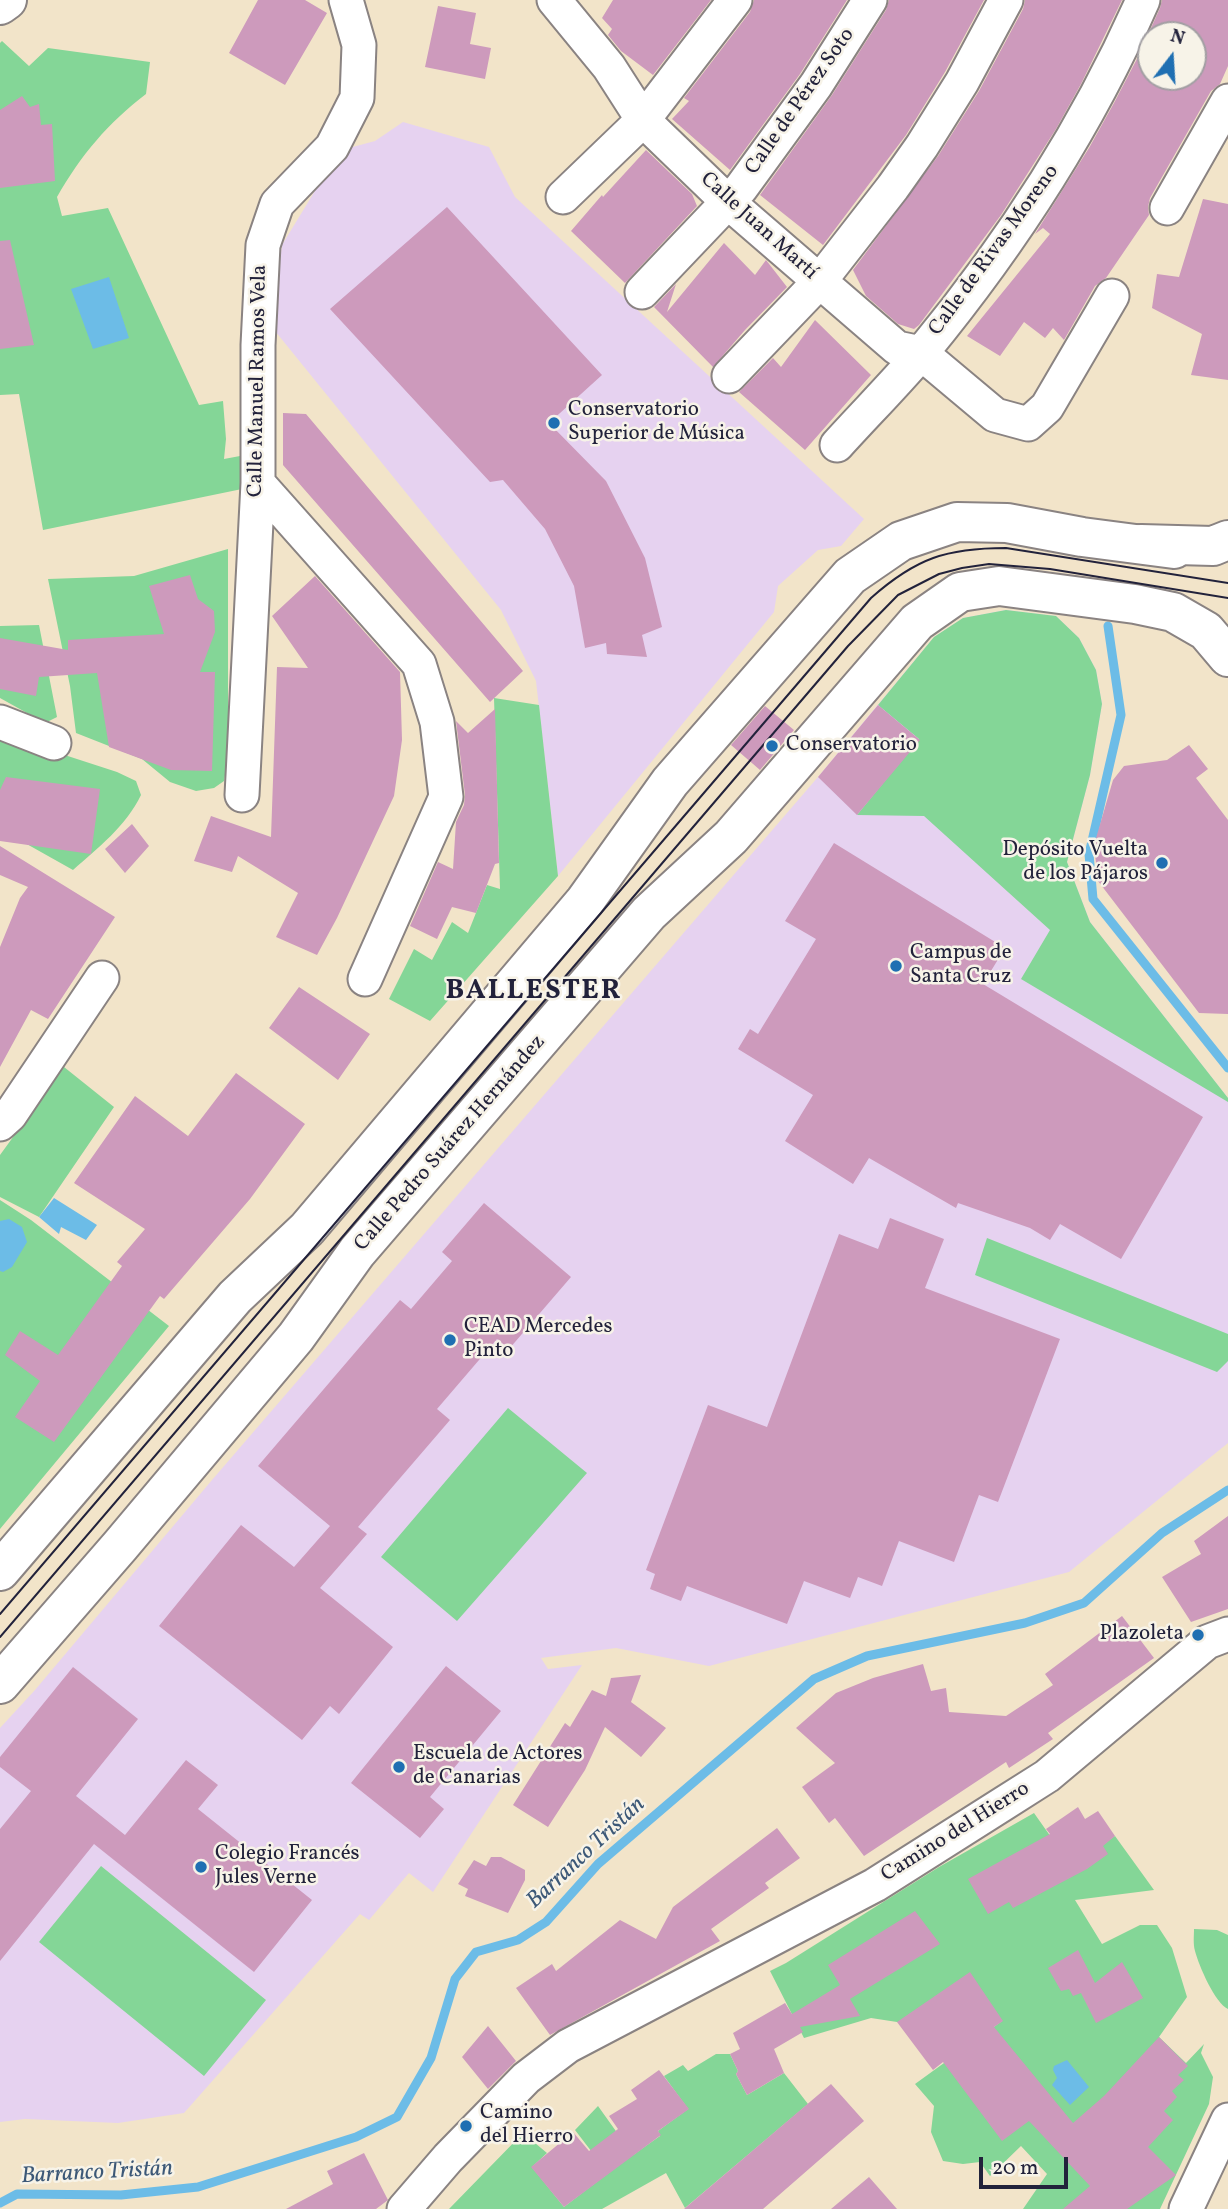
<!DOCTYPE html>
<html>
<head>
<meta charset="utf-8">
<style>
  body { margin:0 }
  #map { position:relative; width:1228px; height:2209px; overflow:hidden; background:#f2e4c9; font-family:Vollkorn,serif }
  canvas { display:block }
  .north { position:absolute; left:1137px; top:21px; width:70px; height:70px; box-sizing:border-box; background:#f7f3e8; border:2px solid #a29fa3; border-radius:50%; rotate:17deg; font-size:19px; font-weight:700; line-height:28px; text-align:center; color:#22223b }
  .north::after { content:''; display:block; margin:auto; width:24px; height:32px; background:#1f6fb2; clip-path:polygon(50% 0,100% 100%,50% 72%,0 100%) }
  .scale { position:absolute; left:979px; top:2157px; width:89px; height:32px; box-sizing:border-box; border:4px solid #22223b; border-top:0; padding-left:9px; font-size:21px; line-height:24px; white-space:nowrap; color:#22223b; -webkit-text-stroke:5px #f7f3e8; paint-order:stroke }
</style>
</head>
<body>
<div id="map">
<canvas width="1228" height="2209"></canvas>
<div class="north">N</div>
<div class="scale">20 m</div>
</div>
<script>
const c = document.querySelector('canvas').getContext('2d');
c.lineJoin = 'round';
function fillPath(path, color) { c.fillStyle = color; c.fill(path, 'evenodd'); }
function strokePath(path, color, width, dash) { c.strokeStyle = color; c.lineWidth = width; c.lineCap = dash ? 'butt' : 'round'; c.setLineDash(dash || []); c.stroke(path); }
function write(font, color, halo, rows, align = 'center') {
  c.font = font + ' Vollkorn,serif'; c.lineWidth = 5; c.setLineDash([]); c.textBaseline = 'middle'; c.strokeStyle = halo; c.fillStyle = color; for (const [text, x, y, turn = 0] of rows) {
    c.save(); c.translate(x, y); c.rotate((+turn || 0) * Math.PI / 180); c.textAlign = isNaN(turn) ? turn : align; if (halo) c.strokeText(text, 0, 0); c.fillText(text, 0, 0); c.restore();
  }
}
const built = new Path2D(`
  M 403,122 L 489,147 L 515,197 L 864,519 L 841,546 L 818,550 L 778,586 L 774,612 L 558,876 L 536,681 L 501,610 L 271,326 L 282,245 L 321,181 L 349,148 L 375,141 Z
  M 1006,610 L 1056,616 L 1079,638 L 1096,670 L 1102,704 L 1090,775 L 1067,862 L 1090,922 L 1228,1098 L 1228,1443 L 1069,1572 L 709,1666 L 616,1648 L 541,1658 L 548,1669 L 582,1665 L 433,1892 L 409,1873 L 369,1920 L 360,1914 L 184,2113 L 118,2123 L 25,2119 L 0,2122 L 0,1728 L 35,1690 L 212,1480 L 818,777 L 934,637 L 963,618 Z`);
const green = new Path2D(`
  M 2,41 L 29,66 L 48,48 L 150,62 L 146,94 C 108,123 81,155 57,197 L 62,216 L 108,208 L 199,405 L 223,401 L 226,439 L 224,459 L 240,456 L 242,489 L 43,530 L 19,394 L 0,395 L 0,43 Z
  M 228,549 L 228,758 L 224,781 L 214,788 L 196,791 L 170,782 L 142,759 L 76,733 L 70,686 L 48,579 L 134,576 Z
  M 1006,610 L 1056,616 L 1079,638 L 1096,670 L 1102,704 L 1090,775 L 1067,862 L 1090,922 L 1228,1098 L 1228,1102 L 1021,979 L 1050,930 L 924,816 L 857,815 L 919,739 L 878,705 L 934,637 L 963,618 Z
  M 39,625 L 57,717 L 45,723 L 0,698 L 0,626 Z
  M 494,698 L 539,705 L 558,876 L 430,1021 L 389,999 L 414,949 L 432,960 L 452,922 L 468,933 L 487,885 L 500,889 Z
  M 0,734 L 117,772 L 136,781 L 141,795 C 126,826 98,848 73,870 L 0,829 Z
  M 64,1067 L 114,1107 L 39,1217 L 0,1197 L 0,1155 Z
  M 0,1200 L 31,1220 L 169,1326 L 0,1529 Z
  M 987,1238 L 1228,1334 L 1228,1361 L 1217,1372 L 975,1275 Z
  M 508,1408 L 587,1473 L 457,1621 L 381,1557 Z
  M 1034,1813 L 1070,1864 L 1115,1836 L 1154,1890 L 1075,1900 L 1102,1944 L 1140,1925 L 1157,1925 L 1172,1948 L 1187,1997 L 1159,2037 L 1186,2063 L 1204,2044 L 1201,2053 L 1213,2077 L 1209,2104 L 1160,2209 L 1023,2209 L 1047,2174 L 1021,2146 L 990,2176 L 980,2162 L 963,2164 L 943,2161 L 931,2132 L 934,2106 L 915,2084 L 1002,2021 L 897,2022 L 871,2018 L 804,2038 L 770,1971 L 786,1963 L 939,1867 Z
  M 101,1866 L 266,2000 L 204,2076 L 39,1942 Z
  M 1194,1929 L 1217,1930 L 1228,1935 L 1228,2009 C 1215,2003 1199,1966 1195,1951 C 1193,1944 1194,1936 1194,1929 Z
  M 716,2054 L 730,2054 L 738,2071 L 736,2074 L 747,2095 L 784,2073 L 808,2104 L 685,2208 L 666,2173 L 602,2209 L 449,2209 L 523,2133 L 547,2153 L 532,2167 L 564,2207 L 608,2173 L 575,2130 L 598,2106 L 633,2155 L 660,2136 L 658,2131 L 688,2109 L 664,2076 L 683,2065 L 688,2071 Z`);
const water = new Path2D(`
  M 109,277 L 129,338 L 93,349 L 71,289 Z
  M 54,1198 L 97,1225 L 86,1240 L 61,1227 L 59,1234 L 39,1217 Z
  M 9,1219 L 22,1227 L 27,1242 L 12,1267 L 3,1272 L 0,1271 L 0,1221 Z
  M 1067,2060 L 1089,2087 L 1070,2105 L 1052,2085 L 1057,2078 L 1053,2070 L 1054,2066 Z`);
const stream = new Path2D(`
  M 1108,626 L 1121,715 L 1089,854 L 1093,899 L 1228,1068
  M 0,2203 L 17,2194 L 121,2195 L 198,2187 L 356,2137 L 397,2117 L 431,2058 L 455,1979 L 476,1952 L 518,1940 L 546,1922 L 598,1864 L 814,1679 L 867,1656 L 1025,1623 L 1084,1603 L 1162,1533 L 1228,1490`);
const building = new Path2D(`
  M 258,0 L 305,0 L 327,13 L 285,85 L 229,53 Z
  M 613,0 L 711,0 L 653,75 L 621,51 L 608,35 L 612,29 L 602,18 Z
  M 754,0 L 847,0 L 800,74 L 730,170 L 672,119 L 689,101 L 684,98 L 750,12 Z
  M 889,0 L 984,0 L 945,72 L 906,135 L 823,245 L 760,195 L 832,95 L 886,10 Z
  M 1025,0 L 1122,0 L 1081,84 L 1056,129 L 1001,215 L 919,325 L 914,329 L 898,324 L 866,296 L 853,270 L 938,156 L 979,91 L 1023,9 Z
  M 1162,0 L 1228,0 L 1228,66 L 1220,84 L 1211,91 L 1150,198 L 1148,207 L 1149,215 L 1106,278 L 1095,286 L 1064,340 L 1053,328 L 1045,338 L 1024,322 L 1000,356 L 967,336 L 1050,234 L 1043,228 L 1035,234 L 1089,148 L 1114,103 L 1139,55 L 1160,8 ZM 1151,35 L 1193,35 L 1193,77 L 1151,77 Z
  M 438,6 L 476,13 L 470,44 L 491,48 L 485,79 L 425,67 Z
  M 22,96 L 30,107 L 39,104 L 41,125 L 52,124 L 55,181 L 0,188 L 0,110 Z
  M 646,150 L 692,194 L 697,206 L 625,283 L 571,231 L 602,195 L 603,197 Z
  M 1203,199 L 1228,204 L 1228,380 L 1191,375 L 1202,334 L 1152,308 L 1157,274 L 1179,277 Z
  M 447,207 L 602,375 L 549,423 L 606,481 L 645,558 L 662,627 L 642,635 L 647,657 L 607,654 L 606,643 L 585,648 L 574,586 L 545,529 L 503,480 L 490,482 L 330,309 Z
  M 10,240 L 34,345 L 0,349 L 0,241 Z
  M 724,243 L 755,275 L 766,260 L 787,287 L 745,330 L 713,367 L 654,307 L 676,284 L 667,312 Z
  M 815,320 L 871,375 L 805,450 L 739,392 L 773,358 L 781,367 Z
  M 283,413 L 306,414 L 523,671 L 490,702 L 283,465 Z
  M 190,575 L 198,599 L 214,611 L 215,632 L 200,672 L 215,672 L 212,771 L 171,770 L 109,747 L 97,673 L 39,677 L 36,696 L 0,689 L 0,638 L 68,650 L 68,640 L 164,634 L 149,586 Z
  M 315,576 L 400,672 L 402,740 L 394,796 L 337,918 L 317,955 L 276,937 L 298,893 L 238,856 L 232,872 L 194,861 L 211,816 L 271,837 L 277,667 L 308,668 L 272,616 Z
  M 878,705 L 920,740 L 857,815 L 818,777 Z
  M 765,706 L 794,730 L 760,770 L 731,745 Z
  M 495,709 L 499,863 L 495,864 L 476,913 L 452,907 L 437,939 L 410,926 L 438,862 L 453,869 L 456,822 L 464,805 L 465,795 L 456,721 L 468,733 Z
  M 1189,745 L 1208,769 L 1196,778 L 1228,820 L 1228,1014 L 1199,1013 L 1098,881 L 1094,845 L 1113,780 L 1124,766 L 1167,760 Z
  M 6,777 L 100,789 L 91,854 L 0,841 L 0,790 Z
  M 132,824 L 149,846 L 125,873 L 105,849 Z
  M 834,843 L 1005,948 L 983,984 L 1203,1117 L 1121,1259 L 1060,1224 L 1050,1240 L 1030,1228 L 958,1203 L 956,1208 L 869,1158 L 853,1184 L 785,1141 L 813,1095 L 738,1049 L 750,1029 L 758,1034 L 816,939 L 785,921 Z
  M 0,846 L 115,917 L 48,1019 L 31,1010 L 0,1067 L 0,947 L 20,898 L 28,887 L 0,875 Z
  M 299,987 L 370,1034 L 338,1080 L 269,1028 Z
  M 236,1073 L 305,1124 L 250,1199 L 164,1299 L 160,1296 L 54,1442 L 15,1417 L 40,1381 L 5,1355 L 20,1331 L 58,1355 L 122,1266 L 117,1262 L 145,1229 L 74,1183 L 135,1096 L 188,1136 Z
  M 484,1203 L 571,1277 L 509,1349 L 497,1339 L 437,1409 L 450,1420 L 358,1527 L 367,1534 L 320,1588 L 393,1647 L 339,1714 L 330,1706 L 302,1740 L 159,1626 L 241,1525 L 294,1567 L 330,1526 L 258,1466 L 400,1300 L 411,1309 L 452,1261 L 442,1252 Z
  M 890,1218 L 944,1239 L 925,1288 L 1060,1339 L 998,1502 L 979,1495 L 954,1562 L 899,1541 L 882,1586 L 858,1577 L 850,1598 L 804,1581 L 787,1624 L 687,1586 L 681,1601 L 650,1589 L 655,1574 L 646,1570 L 708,1405 L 767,1427 L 839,1234 L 878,1249 Z
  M 1228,1516 L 1228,1609 L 1191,1622 L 1162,1577 L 1201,1554 L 1194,1541 Z
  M 1122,1616 L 1154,1658 L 1048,1733 L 1053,1739 L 1009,1768 L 1006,1762 L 864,1856 L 835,1818 L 829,1823 L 802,1787 L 835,1763 L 796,1728 L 836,1693 L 873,1678 L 923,1664 L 931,1691 L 946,1688 L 949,1712 L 1006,1716 L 1053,1685 L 1045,1674 Z
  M 446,1666 L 501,1711 L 430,1797 L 444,1809 L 420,1838 L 351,1783 Z
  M 73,1667 L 138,1719 L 76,1796 L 125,1835 L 186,1760 L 218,1785 L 198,1809 L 312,1900 L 254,1972 L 94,1844 L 0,1961 L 0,1829 L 31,1791 L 0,1767 L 0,1757 Z
  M 641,1675 L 631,1702 L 666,1728 L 641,1757 L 605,1727 L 585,1770 L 548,1827 L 513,1805 L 565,1723 L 570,1727 L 592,1690 L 606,1696 L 611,1678 Z
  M 1078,1807 L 1085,1819 L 1098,1811 L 1115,1836 L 1103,1846 L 1108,1854 L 1087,1869 L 1013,1908 L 1009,1902 L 988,1914 L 968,1879 L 1050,1834 L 1046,1829 Z
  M 777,1828 L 800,1858 L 765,1883 L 769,1888 L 711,1929 L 720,1941 L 550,2035 L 516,1988 L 552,1964 L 556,1971 L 620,1920 L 656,1939 L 673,1907 Z
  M 491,1857 L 501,1857 L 525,1870 L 525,1880 L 508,1913 L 465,1896 L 468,1889 L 458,1884 L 474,1860 L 486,1866 Z
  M 915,1911 L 940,1944 L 850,1999 L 860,2016 L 800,2027 L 803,2032 L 774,2049 L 784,2073 L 747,2095 L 736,2074 L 738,2071 L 730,2054 L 740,2049 L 733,2033 L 785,2003 L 792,2014 L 840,1985 L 828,1965 Z
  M 1078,1950 L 1095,1983 L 1122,1962 L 1143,1998 L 1096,2023 L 1081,1993 L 1073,1996 L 1069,1989 L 1061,1991 L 1048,1968 Z
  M 970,1972 L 1003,2021 L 994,2027 L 1073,2123 L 1104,2096 L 1159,2037 L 1188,2066 L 1178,2075 L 1184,2080 L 1172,2091 L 1177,2097 L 1164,2111 L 1173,2120 L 1148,2147 L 1176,2175 L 1127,2209 L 1063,2209 L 1090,2186 L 1029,2121 L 1002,2141 L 943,2062 L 933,2070 L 897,2022 Z
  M 488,2026 L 516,2061 L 488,2089 L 462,2057 Z
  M 659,2070 L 689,2109 L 658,2131 L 661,2135 L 564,2207 L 531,2167 L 573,2132 L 589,2151 L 618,2129 L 609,2116 L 637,2099 L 631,2090 Z
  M 831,2084 L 864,2121 L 763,2209 L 684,2209 Z
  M 364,2153 L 388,2200 L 376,2209 L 286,2209 L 333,2184 L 327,2171 Z
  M 869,2177 L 897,2209 L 831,2209 Z`);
const minor = new Path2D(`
  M 554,0 L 609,67 L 643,120 L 729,203 L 897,348 L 921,353 L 995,415 L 1028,424 L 1047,407 L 1112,296
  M 563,197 L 643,120 L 735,0
  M 1167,208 L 1228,101
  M 642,292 L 741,188 L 816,85 L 870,0
  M 729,376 L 819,282 L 893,187 L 922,146 L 962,82 L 1006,0
  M 837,445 C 865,414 896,383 923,351 C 1012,243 1087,127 1143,0
  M 258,483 L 419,664 L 437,722 L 446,797 L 365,979
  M 0,722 L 54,743
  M 242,795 L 258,483 L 258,345 L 263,245 L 277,204 L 332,147 L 357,98 L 359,45 L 346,0
  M 0,1124 L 10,1115 L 102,978
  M 404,2209 L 448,2158 L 526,2078 L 568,2046 L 875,1885 L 1006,1802 L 1047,1776 L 1207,1642 L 1228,1634
  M 1186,2209 L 1228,2120`);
const tertiary = new Path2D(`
  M 0,1571 L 235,1297 L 307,1229 L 585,901 L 670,782 L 850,576 L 901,541 L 957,522 L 1007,523 L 1082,537 L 1174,549
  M 0,1684 L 120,1546 L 296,1337 L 357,1252 L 649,913 L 731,837 L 917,622 L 960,592 L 999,586 L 1135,604 L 1173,612 L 1206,631 L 1228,657`);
const secondary = new Path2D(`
  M 0,5 L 7,0
  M 1141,544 L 1213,546 L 1228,540`);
const tram = new Path2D(`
  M 0,1614 L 871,598 C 916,558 947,548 1006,548 L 1228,583
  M 0,1637 L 848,646 L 898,595 L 939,574 L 962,568 L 989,564 L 1050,569 L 1228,598`);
const markers = [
  [554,423,7,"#1f6fb2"],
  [772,746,7,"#1f6fb2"],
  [1162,863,7,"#1f6fb2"],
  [896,966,7,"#1f6fb2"],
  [450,1340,7,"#1f6fb2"],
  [1198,1635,7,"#1f6fb2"],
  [399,1767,7,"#1f6fb2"],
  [201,1867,7,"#1f6fb2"],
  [466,2126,7,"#1f6fb2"]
];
const streetNames = [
  ["Calle de Pérez Soto",801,102,-55],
  ["Calle Juan Martí",758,227,42],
  ["Calle de Rivas Moreno",995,251,-54],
  ["Calle Manuel Ramos Vela",259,381,-89],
  ["Calle Pedro Suárez Hernández",451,1144,-49],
  ["Camino del Hierro",956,1833,-32]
];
const poiNames = [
  ["Conservatorio",568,411],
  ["Superior de Música",568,435],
  ["Conservatorio",786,746],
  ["Depósito Vuelta",1148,851,"right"],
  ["de los Pájaros",1148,875,"right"],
  ["Campus de",910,954],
  ["Santa Cruz",910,978],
  ["CEAD Mercedes",464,1328],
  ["Pinto",464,1352],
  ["Plazoleta",1184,1635,"right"],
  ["Escuela de Actores",413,1755],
  ["de Canarias",413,1779],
  ["Colegio Francés",215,1855],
  ["Jules Verne",215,1879],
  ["Camino",480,2114],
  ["del Hierro",480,2138]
];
const waterNames = [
  ["Barranco Tristán",587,1854,-43],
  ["Barranco Tristán",97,2174,-3]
];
const districtNames = [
  ["BALLESTER",534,993]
];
fillPath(built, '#e6d2f0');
fillPath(green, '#84d697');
fillPath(water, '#6cbce7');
strokePath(stream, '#6cbce7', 9);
fillPath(building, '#cd9abc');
strokePath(minor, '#8a8382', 37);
strokePath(tertiary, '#8a8382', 42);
strokePath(secondary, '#8a8382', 42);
strokePath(minor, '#fff', 33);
strokePath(tertiary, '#fff', 38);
strokePath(secondary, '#fff', 38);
strokePath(tram, '#22223b', 2);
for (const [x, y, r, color] of markers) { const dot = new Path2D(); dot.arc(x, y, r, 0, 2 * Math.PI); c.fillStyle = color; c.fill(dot); strokePath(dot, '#f7f3e8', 2.5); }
write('21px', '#22223b', '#f7f3e8', streetNames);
write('21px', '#22223b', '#f7f3e8', poiNames, 'left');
write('italic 23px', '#3c5877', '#f7f3e8', waterNames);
c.letterSpacing = '2px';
write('bold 28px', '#22223b', '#f7f3e8', districtNames);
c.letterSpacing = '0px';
</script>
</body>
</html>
